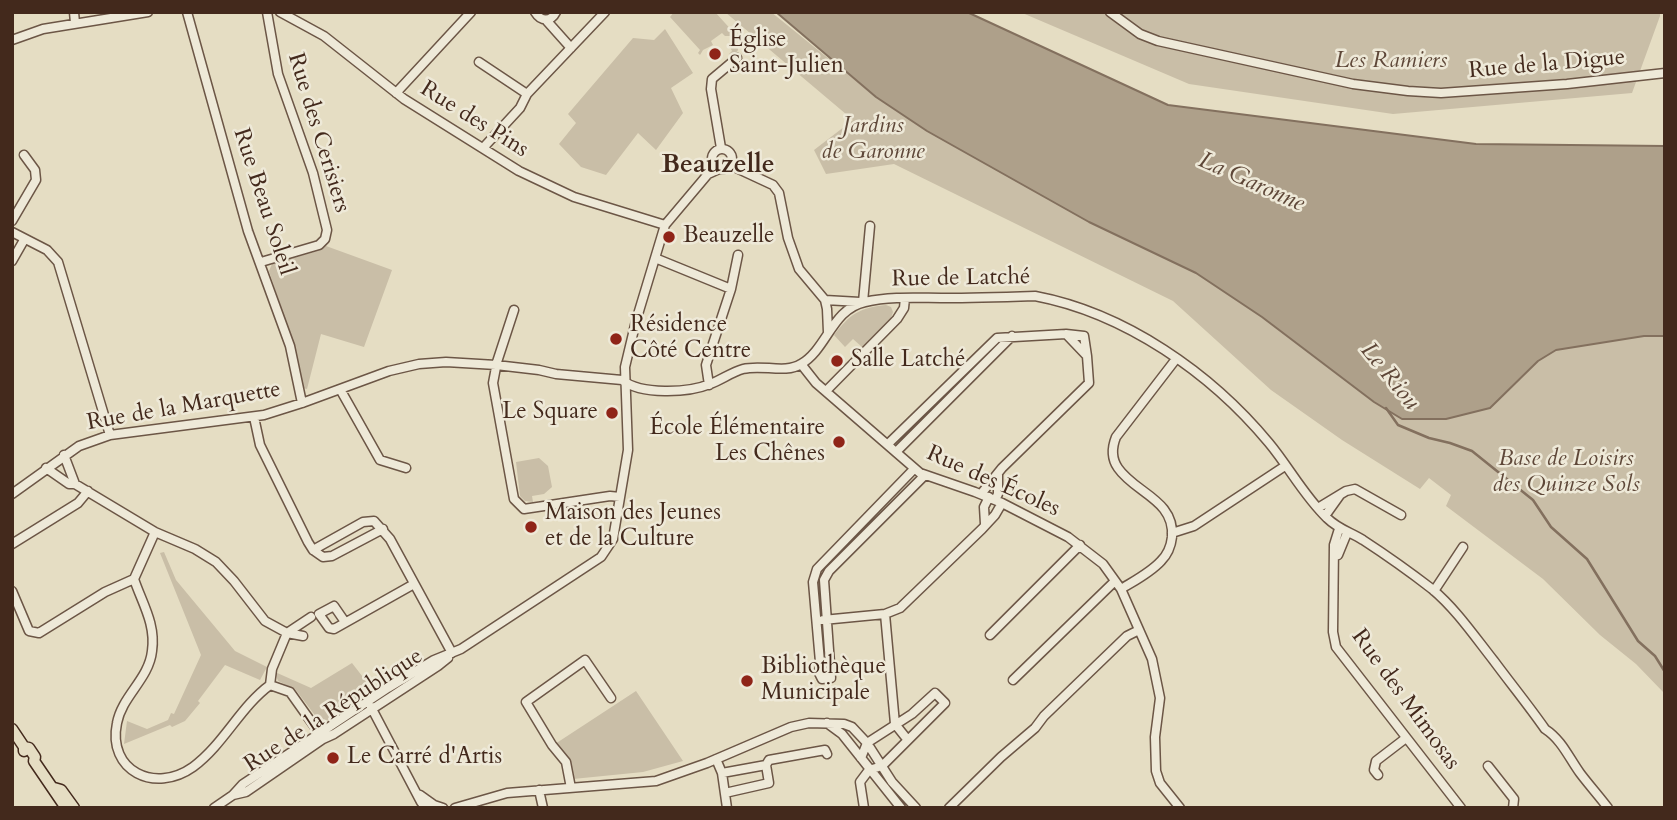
<!DOCTYPE html>
<html>
<head>
<meta charset="utf-8">
<style>
  body { margin:0 }
  #map { position:relative; width:1677px; height:820px; overflow:hidden; background:#e5ddc3; font-family:Cardo,serif }
  canvas { display:block }
  .frame { position:absolute; inset:0; border:14px solid #43291c; pointer-events:none }
</style>
</head>
<body>
<div id="map">
<canvas width="1677" height="820"></canvas>
<div class="frame"></div>
</div>
<script>
const c = document.querySelector('canvas').getContext('2d');
c.lineJoin = 'round';
function fillPath(path, color) { c.fillStyle = color; c.fill(path, 'evenodd'); }
function strokePath(path, color, width, dash) { c.strokeStyle = color; c.lineWidth = width; c.lineCap = dash ? 'butt' : 'round'; c.setLineDash(dash || []); c.stroke(path); }
function write(font, color, halo, rows, align = 'center') {
  c.font = font + ' Cardo,serif'; c.lineWidth = 5; c.setLineDash([]); c.textBaseline = 'middle'; c.strokeStyle = halo; c.fillStyle = color; for (const [text, x, y, turn = 0] of rows) {
    c.save(); c.translate(x, y); c.rotate((+turn || 0) * Math.PI / 180); c.textAlign = isNaN(turn) ? turn : align; if (halo) c.strokeText(text, 0, 0); c.fillText(text, 0, 0); c.restore();
  }
}
const green = new Path2D(`
  M 674,12 L 715,12 L 735,34 L 738,50 L 732,58 L 729,54 L 732,51 L 730,47 L 733,47 L 732,42 L 734,41 L 730,36 L 725,36 L 722,33 L 711,41 L 713,45 L 703,50 L 700,55 L 698,53 L 700,50 L 670,17 Z
  M 725,12 L 771,12 L 876,97 L 927,131 L 1089,222 L 1196,273 L 1262,317 L 1374,402 L 1402,419 L 1521,379 L 1538,361 L 1556,350 L 1645,336 L 1665,336 L 1665,694 L 1636,664 L 1600,635 L 1543,579 L 1446,506 L 1451,495 L 1429,478 L 1420,489 L 1342,440 L 1271,390 L 1173,301 L 894,164 L 826,174 L 814,150 L 853,120 Z
  M 1020,12 L 1660,12 L 1660,16 L 1632,93 L 1393,114 L 1189,84 Z
  M 665,29 L 693,73 L 671,88 L 683,113 L 656,150 L 638,133 L 606,175 L 581,167 L 559,144 L 576,123 L 568,114 L 633,38 L 654,40 Z
  M 326,246 L 392,270 L 364,347 L 321,334 L 307,389 L 303,388 L 291,338 L 269,271 L 272,264 L 318,251 Z
  M 886,305 L 891,307 L 893,312 L 891,318 L 862,347 L 853,339 L 845,347 L 834,335 C 850,314 859,308 886,305 Z
  M 539,458 L 548,466 L 552,487 L 544,494 L 532,496 L 533,502 L 525,501 L 520,496 L 516,462 Z
  M 164,552 L 176,580 L 235,651 L 267,667 L 260,680 L 225,665 L 198,701 L 200,703 L 185,721 L 172,727 L 170,725 L 124,744 L 127,721 L 147,729 L 168,720 L 171,713 L 174,714 L 201,655 L 160,553 Z
  M 352,663 L 373,690 L 330,721 L 317,718 L 295,689 L 278,681 L 275,672 L 311,688 Z
  M 636,691 L 683,761 L 643,772 L 573,779 L 569,761 L 555,744 Z`);
const water = new Path2D(`
  M 776,12 L 967,12 L 1168,105 L 1476,144 L 1665,146 L 1665,336 L 1644,336 L 1556,350 L 1538,361 L 1490,408 L 1446,419 L 1402,419 L 1374,402 L 1262,317 L 1196,273 L 1089,222 L 927,131 L 876,97 Z`);
const stream = new Path2D(`
  M 1386,408 L 1398,425 L 1429,438 L 1450,443 L 1472,451 L 1533,500 L 1551,527 L 1587,559 L 1638,641 L 1655,656 L 1665,672`);
const minor = new Path2D(`
  M 74,12 L 75,23
  M 187,12 L 248,231 L 290,346 L 302,403
  M 280,12 L 324,36 L 404,99 L 519,171 L 574,197 L 665,225
  M 535,12 C 541,22 551,22 556,12
  M 1110,12 L 1140,34 L 1158,41 L 1353,84 L 1408,91 L 1441,93 L 1567,84 L 1665,73
  M 546,20 L 571,48
  M 12,40 L 43,29 L 148,12
  M 479,62 L 527,94
  M 396,93 L 471,12
  M 483,148 L 520,108 L 527,94 L 605,12
  M 721,148 L 711,89 L 712,79 L 737,58
  M712 159a10 10 0 1 1 20 0a10 10 0 1 1-20 0Z
  M 730,165 L 773,185 L 779,193 L 788,238 L 799,269 L 825,300 L 827,309 L 828,332
  M 12,221 L 36,180 L 35,170 L 24,155
  M 12,232 L 47,250 L 58,262 L 110,435
  M 655,258 L 731,289
  M 12,261 L 24,240
  M 261,262 L 319,245 L 325,239 L 327,230 L 313,173 L 278,74 L 267,12
  M 825,300 L 860,302
  M 863,302 L 870,226
  M 514,310 L 497,362 L 493,383 L 514,499 L 524,509 L 610,496 L 620,497
  M 1066,334 L 1084,336 L 1087,356
  M 801,364 L 816,383 L 920,473 L 975,492 L 1002,503 L 1068,537 L 1103,564 L 1121,589 L 1152,659 L 1160,698 L 1155,737 L 1156,771 L 1160,783 L 1180,808
  M 709,385 L 706,365 L 731,289 L 738,255
  M 340,389 L 380,460 L 406,468
  M 827,390 L 897,319 L 904,308 L 905,298
  M 254,417 L 260,445 L 308,542 L 313,550 L 323,557 L 332,556 L 383,529
  M 888,444 L 997,338 L 1066,334 L 1087,356 L 1089,383 L 1002,468 L 981,494
  M 896,452 L 1012,336
  M 64,455 L 75,484
  M 46,468 L 69,484 L 75,484 L 155,532 L 195,549 L 216,562 L 234,581 L 265,621 L 287,633 L 272,669 L 270,685
  M 914,469 L 817,569 L 813,582 L 820,662 L 819,673 L 822,679 L 831,678 L 824,580 L 829,571 L 924,476
  M 12,494 L 79,446 L 110,435 L 264,415 L 302,403 L 389,371 L 419,364 L 446,362 L 496,365 L 539,370 L 556,374 L 622,380 C 641,395 688,393 710,384 C 721,380 732,372 743,369 C 762,364 785,374 801,364 C 827,349 832,309 865,302 C 891,296 918,298 944,298 C 975,298 1005,297 1035,296 C 1125,313 1211,373 1269,443 C 1289,467 1304,496 1327,518 C 1338,529 1350,532 1363,540 C 1386,555 1410,572 1432,589 C 1456,609 1475,637 1494,661 C 1511,684 1529,706 1545,729 C 1562,740 1569,758 1580,773 C 1589,785 1599,796 1608,808
  M 995,500 L 998,494 L 998,475
  M 1318,508 L 1346,491 L 1355,489 L 1401,515
  M 1325,516 L 1340,495
  M 985,524 L 984,507 L 989,497
  M 1339,529 L 1334,545 L 1333,632 L 1336,647 L 1461,808
  M 155,532 L 134,579 C 142,603 156,624 152,651 C 149,679 122,696 117,723 C 107,771 155,794 193,767 C 224,744 240,707 270,685
  M 1172,533 L 1194,526 L 1285,466
  M 12,544 L 78,503 L 88,491
  M 313,550 L 363,522 L 374,521 L 390,539 L 452,653
  M 1338,555 L 1347,533
  M 1121,589 C 1134,581 1150,573 1161,561 C 1167,555 1171,546 1172,537 C 1175,500 1135,493 1118,468 C 1111,458 1112,447 1116,437 L 1176,359
  M 12,591 L 29,631 L 39,633 L 105,592 L 134,579
  M 1434,591 L 1463,547
  M 823,620 L 885,614
  M 345,622 L 334,606 L 319,614 L 329,628 L 334,629 L 414,584
  M 990,635 L 1080,545
  M 303,636 L 287,633 L 311,617
  M 1013,680 L 1115,581
  M 270,685 L 290,692 L 322,737
  M 371,707 L 421,802 L 426,808
  M 827,723 L 842,734 L 901,808
  M 907,739 L 895,724 L 885,614 L 900,608 L 982,529 L 995,515 L 1002,503
  M 861,758 L 867,743 L 912,714 L 935,693 L 945,703 L 882,766 L 869,770
  M 716,759 L 722,773 L 727,808
  M 1488,766 L 1514,799 L 1513,808
  M 722,773 L 766,765 L 769,760 L 825,750 L 827,754
  M 1378,775 L 1374,770 L 1376,761 L 1406,738
  M 571,788 L 566,762 L 552,745 L 526,702 L 585,660 L 611,698
  M 539,790 L 543,808
  M 725,793 L 769,783 L 766,765
  M 233,795 L 246,792 L 323,739 L 334,734 L 438,666 L 448,658
  M 420,795 L 434,805 L 443,808
  M 214,808 L 233,795 L 243,784 L 388,688 L 434,660 L 461,649 L 601,557 L 613,539 L 628,450 L 625,367 L 636,321 L 665,225 L 708,174 L 719,169
  M 455,808 L 507,793 L 656,781 L 707,763 L 791,727 L 809,723 L 844,724 L 852,727 L 867,743 L 892,782 L 916,808
  M 864,808 L 860,782 L 869,770
  M 949,808 L 1001,757 L 1035,728 L 1044,716 L 1127,636 L 1139,630`);
const major = new Path2D(`
  M 12,729 L 24,747 L 24,751
  M 24,747 L 29,748 L 35,757 L 34,761 L 66,808
  M 54,788 L 61,790 L 74,808`);
const markers = [
  [715,54,7,"#8f2418"],
  [669,237,7,"#8f2418"],
  [616,339,7,"#8f2418"],
  [837,361,7,"#8f2418"],
  [612,413,7,"#8f2418"],
  [839,442,7,"#8f2418"],
  [531,527,7,"#8f2418"],
  [747,681,7,"#8f2418"],
  [333,758,7,"#8f2418"]
];
const poiNames = [
  ["Église",729,41],
  ["Saint-Julien",729,67],
  ["Beauzelle",683,237],
  ["Résidence",630,326],
  ["Côté Centre",630,352],
  ["Salle Latché",851,361],
  ["Le Square",598,413,"right"],
  ["École Élémentaire",825,429,"right"],
  ["Les Chênes",825,455,"right"],
  ["Maison des Jeunes",545,514],
  ["et de la Culture",545,540],
  ["Bibliothèque",761,668],
  ["Municipale",761,694],
  ["Le Carré d'Artis",347,758]
];
const parkNames = [
  ["Les Ramiers",1391,62],
  ["Jardins",873,127],
  ["de Garonne",873,153],
  ["Base de Loisirs",1566,460],
  ["des Quinze Sols",1566,486]
];
const streetNames = [
  ["Rue de la Digue",1547,65,-5],
  ["Rue des Pins",474,120,32],
  ["Rue des Cerisiers",318,133,73],
  ["Rue Beau Soleil",263,202,72],
  ["Rue de Latché",961,279,-1],
  ["Rue de la Marquette",184,407,-10],
  ["Rue des Écoles",993,482,24],
  ["Rue des Mimosas",1405,700,54],
  ["Rue de la République",334,711,-33]
];
const waterNames = [
  ["La Garonne",1251,183,24],
  ["Le Riou",1389,377,51]
];
const quarterNames = [
  ["Beauzelle",718,166]
];
fillPath(green, '#c9bea7');
fillPath(water, '#aea08a');
strokePath(water, '#83705e', 2);
strokePath(stream, '#83705e', 2.5);
strokePath(minor, '#6c5646', 11);
strokePath(major, '#43291c', 13);
strokePath(minor, '#eee9d8', 8);
strokePath(major, '#e5ddc3', 10);
for (const [x, y, r, color] of markers) { const dot = new Path2D(); dot.arc(x, y, r, 0, 2 * Math.PI); c.fillStyle = color; c.fill(dot); strokePath(dot, '#eee9d8', 2.5); }
write('23px', '#43291c', '#eee9d8', poiNames, 'left');
write('italic 23px', '#5e4738', '#eee9d8', parkNames);
write('23px', '#43291c', '#eee9d8', streetNames);
write('italic 24px', '#5e4738', '#eee9d8', waterNames);
write('bold 26px', '#43291c', '#eee9d8', quarterNames);
</script>
</body>
</html>
